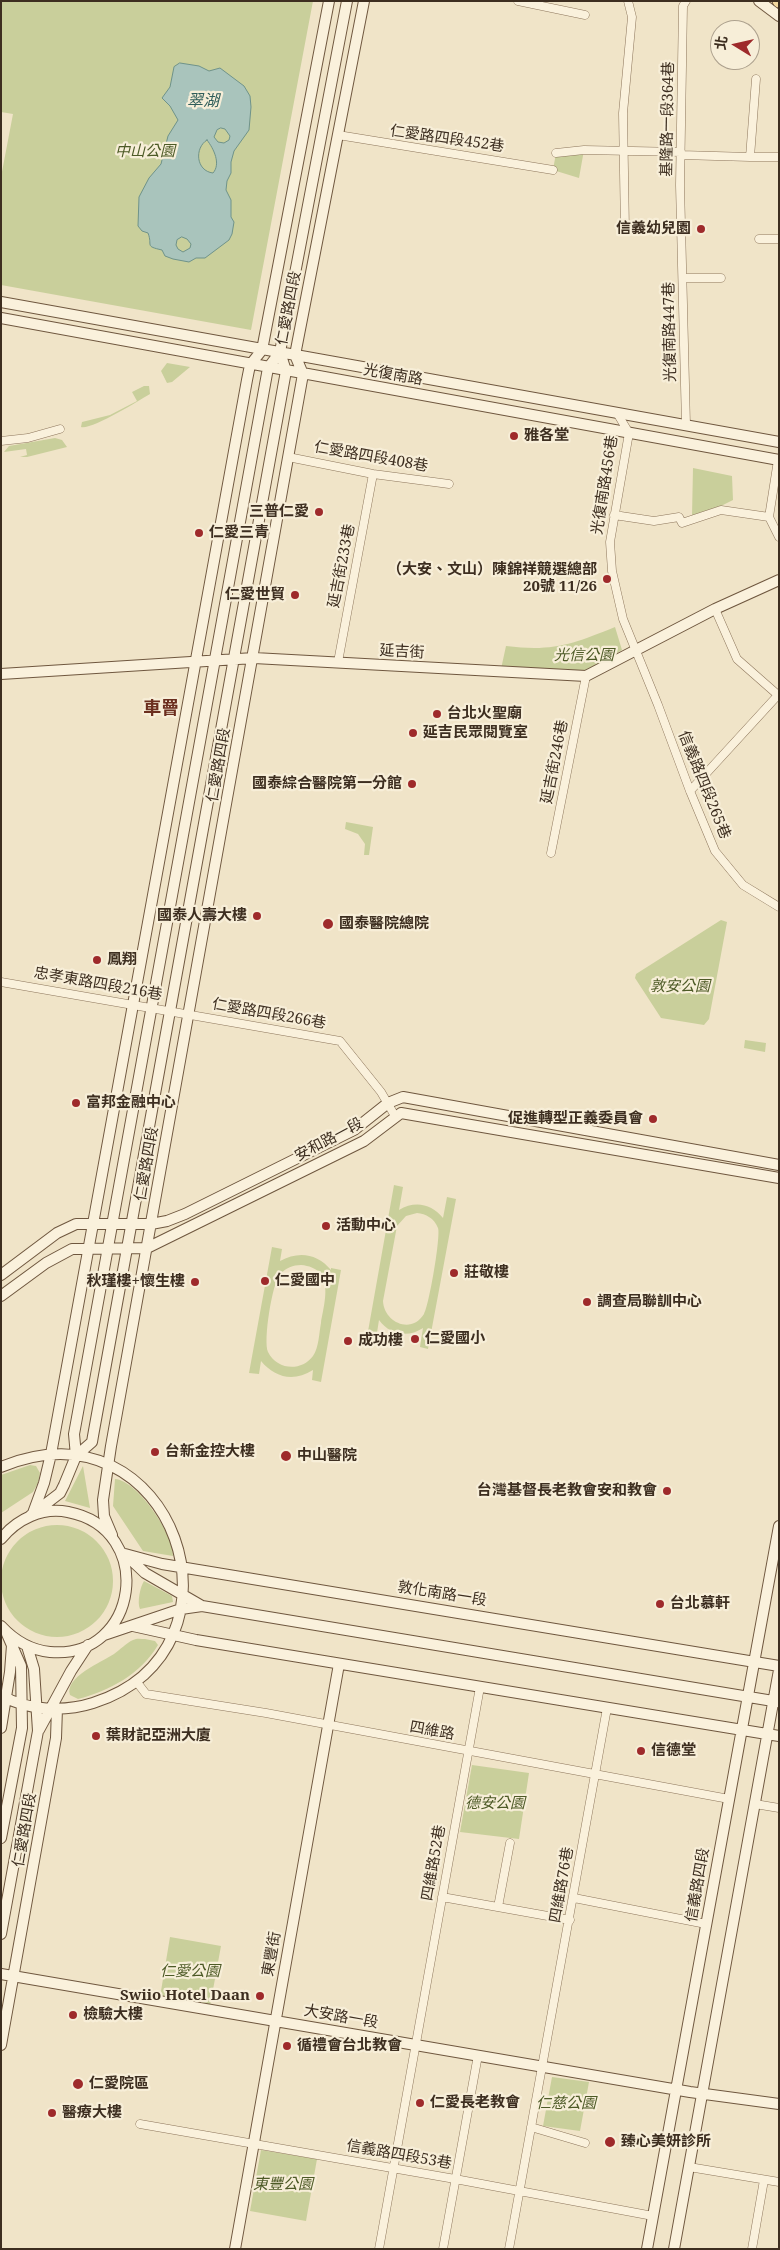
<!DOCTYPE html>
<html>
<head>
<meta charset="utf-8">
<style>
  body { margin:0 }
  #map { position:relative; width:780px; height:2250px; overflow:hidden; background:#f0e4c8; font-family:"Noto Serif","Noto Sans TC",serif }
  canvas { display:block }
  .frame { position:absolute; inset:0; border:2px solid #3d2e20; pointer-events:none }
  .north { position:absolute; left:710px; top:20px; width:50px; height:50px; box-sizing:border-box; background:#f7eed8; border:1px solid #ada18e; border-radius:50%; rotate:279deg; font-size:14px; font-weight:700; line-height:20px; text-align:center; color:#3d2e20 }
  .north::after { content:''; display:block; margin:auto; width:18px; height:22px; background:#9e2a2b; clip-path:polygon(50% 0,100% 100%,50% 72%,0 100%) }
</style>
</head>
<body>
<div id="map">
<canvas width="780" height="2250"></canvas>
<div class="frame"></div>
<div class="north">北</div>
</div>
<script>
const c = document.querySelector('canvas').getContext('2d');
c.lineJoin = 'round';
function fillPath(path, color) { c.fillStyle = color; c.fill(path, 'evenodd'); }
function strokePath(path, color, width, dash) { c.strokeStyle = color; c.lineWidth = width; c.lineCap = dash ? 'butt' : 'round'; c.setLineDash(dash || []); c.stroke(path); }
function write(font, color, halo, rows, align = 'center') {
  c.font = font + ' "Noto Serif","Noto Sans TC",serif'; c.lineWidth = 4.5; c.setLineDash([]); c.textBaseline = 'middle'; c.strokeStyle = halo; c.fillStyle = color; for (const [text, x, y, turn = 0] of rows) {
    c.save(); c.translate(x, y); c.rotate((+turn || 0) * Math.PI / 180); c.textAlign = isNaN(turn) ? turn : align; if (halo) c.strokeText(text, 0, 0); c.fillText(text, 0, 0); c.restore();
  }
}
const green = new Path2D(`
  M 1,1 L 313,1 L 251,330 L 1,285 L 1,177 L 13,114 L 1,112 Z
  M 584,150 L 579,178 L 553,170 L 556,153 Z
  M 167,363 L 190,367 L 172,382 L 167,383 L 161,371 Z
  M 144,386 L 149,386 L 150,394 C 138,401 92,430 81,427 L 82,422 L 110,415 L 137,401 L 132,392 Z
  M 55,438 L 62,440 L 67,447 L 27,457 L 20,457 L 27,455 L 26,449 L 4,452 L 9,446 Z
  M 693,468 L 732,476 L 733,500 L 711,511 L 692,516 Z
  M 615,627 L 622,650 L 585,673 L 501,669 L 506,646 C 553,652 573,644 615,627 Z
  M 346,822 L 373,827 L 369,855 L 364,855 L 365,844 L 358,834 L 345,829 Z
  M 721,920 L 727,922 L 709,1019 L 704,1025 L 661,1018 L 635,978 L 636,974 Z
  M 745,1040 L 766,1043 L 765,1052 L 744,1048 Z
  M 394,1185 L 403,1187 L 399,1210 C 415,1200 432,1204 443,1218 L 447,1197 L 456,1199 L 428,1349 L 420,1347 L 423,1328 C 408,1338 390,1335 379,1320 L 376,1339 L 367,1337 ZM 417,1213 C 426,1214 434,1218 438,1228 C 441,1236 429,1306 424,1314 C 411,1335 384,1322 383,1301 L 397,1226 L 406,1216 Z
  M 272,1247 L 282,1249 L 280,1261 C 298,1251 317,1253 331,1270 L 331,1268 L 341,1270 L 321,1382 L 312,1380 L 313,1370 C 294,1382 275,1378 261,1361 L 259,1374 L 249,1373 ZM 301,1265 C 335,1268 325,1300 321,1323 C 319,1333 319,1347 313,1356 C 301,1372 277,1370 268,1352 C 263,1341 272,1284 280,1274 C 286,1268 293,1265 301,1265 Z
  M 30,1465 L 36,1466 L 40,1473 L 38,1483 L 33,1492 L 1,1513 L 1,1475 Z
  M 83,1466 L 90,1508 L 65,1501 Z
  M 115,1479 C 137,1480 175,1536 173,1556 L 143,1551 L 113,1506 Z
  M1 1581a56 56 0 1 1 112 0a56 56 0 1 1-112 0Z
  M 144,1581 L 172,1596 L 173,1602 L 140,1609 C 137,1603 140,1587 144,1581 Z
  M 145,1639 L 155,1641 L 158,1645 C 141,1674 109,1691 78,1699 L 70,1695 C 64,1677 102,1662 114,1654 C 120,1650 126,1643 133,1640 C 137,1638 141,1639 145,1639 Z
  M 472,1765 L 529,1773 L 519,1839 L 460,1832 Z
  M 170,1937 L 221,1946 L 210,2006 L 160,1997 Z
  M 552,2077 L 589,2082 L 580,2131 L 543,2126 Z
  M 261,2150 L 317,2159 L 306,2221 L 250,2211 Z`);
const water = new Path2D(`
  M 180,63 L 199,66 L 209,71 L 220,68 L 244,86 L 250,96 L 251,107 L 249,130 L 234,151 L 231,162 L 231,173 L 227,181 L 226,190 L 231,200 L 231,217 L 234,222 L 232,234 L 229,240 L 205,258 L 196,258 L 189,262 L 173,259 L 165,256 L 162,250 C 144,246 153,246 148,233 L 142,231 L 138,226 L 139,197 L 149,178 L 161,164 L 168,136 L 178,120 L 170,106 L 162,98 L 170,87 L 174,67 ZM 221,128 L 225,129 L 230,136 L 229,140 L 224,143 L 218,142 L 214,137 L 217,130 ZM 207,140 C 214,149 221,164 213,173 C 196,171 194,148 207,140 ZM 182,237 L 187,239 L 191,244 L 190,248 L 183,252 L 178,249 L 176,245 L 177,240 Z`);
const street = new Path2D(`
  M 518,1 L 585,15
  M 338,135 L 553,170
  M 556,153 L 584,150 L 681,152
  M 681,155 L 750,157 L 756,79
  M 750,157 L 779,157
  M 625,231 L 623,113 L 632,17 L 628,1
  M 759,239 L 779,239
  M 683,278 L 721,278
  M 617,413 L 629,433 L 610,542 L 612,571 L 623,619 L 658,705 L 690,791 L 715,851 L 743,885 L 779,907
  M 686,425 L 680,185 L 683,6 L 686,1
  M 1,441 L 28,438 L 60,429
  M 288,457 L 373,474 L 449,484
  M 778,460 L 769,517 L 779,537
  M 614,515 L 654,521 L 679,517 L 682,523 L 721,510 L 769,517
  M 715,609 L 737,659 L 778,695
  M 338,662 L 373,474
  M 690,791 L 779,694
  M 551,853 L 586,676
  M 1,982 L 340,1041 L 381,1092 L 395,1116
  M 136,1681 L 146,1694 L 266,1713 L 729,1799
  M 755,1804 L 779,1808
  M 442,1897 L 570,1920
  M 574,1898 L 706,1924
  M 498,1907 L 510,1843
  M 140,2124 L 455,2179 L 653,2216
  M 531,2127 L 585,2143
  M 689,2167 L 779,2182
  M 379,2249 L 480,1687
  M 443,2249 L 478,2055
  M 509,2249 L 607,1708
  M 752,2249 L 764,2180`);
const secondary = new Path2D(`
  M 759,1 L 779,16
  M 1,302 L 779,442
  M 1,318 L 779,460
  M 1,674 L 254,658 L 586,676 L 715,609 L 779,580
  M 1,1275 L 57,1233 L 76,1224 L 151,1224 L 167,1221 L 185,1214 L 354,1130 L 388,1103 L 403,1097 L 779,1165
  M 1,1296 L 46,1263 L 72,1249 L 147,1248 L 364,1141 L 401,1113 L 779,1178
  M 76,1456 L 92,1442 L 93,1436 L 286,371 L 280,352
  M 1,1467 C 174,1395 260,1650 93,1703 C 65,1712 27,1711 1,1695
  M 33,1513 L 44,1483 L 51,1454 L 247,380 L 250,365 L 262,350 L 329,1
  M 30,1516 L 60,1493 L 64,1485 L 76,1456 L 74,1434 L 268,368 L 280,352 L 347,1
  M 112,1535 L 104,1516 L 103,1500 L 111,1446 L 303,374 L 295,355 L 364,1
  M 1,1539 C 17,1519 42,1507 68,1512 C 157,1529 139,1660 50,1652 C 30,1650 14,1640 1,1626
  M 125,1554 L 162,1564 L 779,1666
  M 128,1557 L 145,1573 L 202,1606
  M 133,1626 L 196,1640 L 779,1736
  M 104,1635 L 181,1609 L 202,1606 L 779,1702
  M 1,1728 L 10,1672 L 12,1645
  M 39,1730 L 71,1671 L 88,1645
  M 1,1838 L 22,1728 L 21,1666 L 7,1634
  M 1,1934 L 38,1731 L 34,1669 L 27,1646
  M 1,1974 L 690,2092 L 779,2104
  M 1,2045 L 56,1738 L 57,1708
  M 235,2249 L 339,1664
  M 647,2249 L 779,1526
  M 674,2249 L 779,1670`);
const primary = new Path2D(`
  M 778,1 L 779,2`);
const markers = [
  [701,229,5,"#9e2a2b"],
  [514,436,5,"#9e2a2b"],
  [319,512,5,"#9e2a2b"],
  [199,533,5,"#9e2a2b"],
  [607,579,5,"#9e2a2b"],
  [295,595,5,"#9e2a2b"],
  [437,714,5,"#9e2a2b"],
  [413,733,5,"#9e2a2b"],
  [412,784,5,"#9e2a2b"],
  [257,916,5,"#9e2a2b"],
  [328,924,6,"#9e2a2b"],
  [97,960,5,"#9e2a2b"],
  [76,1103,5,"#9e2a2b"],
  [653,1119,5,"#9e2a2b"],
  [326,1226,5,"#9e2a2b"],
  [454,1273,5,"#9e2a2b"],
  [265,1281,5,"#9e2a2b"],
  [195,1282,5,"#9e2a2b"],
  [587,1302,5,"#9e2a2b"],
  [415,1339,5,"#9e2a2b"],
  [348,1341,5,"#9e2a2b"],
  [155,1452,5,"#9e2a2b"],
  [286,1456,6,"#9e2a2b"],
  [667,1491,5,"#9e2a2b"],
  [660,1604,5,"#9e2a2b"],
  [96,1736,5,"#9e2a2b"],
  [641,1751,5,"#9e2a2b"],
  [260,1996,5,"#9e2a2b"],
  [73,2015,5,"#9e2a2b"],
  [287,2046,5,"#9e2a2b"],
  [78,2084,6,"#9e2a2b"],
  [420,2103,5,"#9e2a2b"],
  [52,2113,5,"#9e2a2b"],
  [610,2142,6,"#9e2a2b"]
];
const streetNames = [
  ["基隆路一段364巷",668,119,-89],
  ["仁愛路四段452巷",447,139,8],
  ["仁愛路四段",289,308,-79],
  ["光復南路447巷",670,332,-91],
  ["光復南路",393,375,10],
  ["仁愛路四段408巷",371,457,10],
  ["光復南路456巷",605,485,-81],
  ["延吉街233巷",342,566,-79],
  ["延吉街",402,652,3],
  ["延吉街246巷",555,762,-79],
  ["仁愛路四段",219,765,-80],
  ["信義路四段265巷",704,785,68],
  ["忠孝東路四段216巷",98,984,10],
  ["仁愛路四段266巷",269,1014,10],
  ["安和路一段",329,1140,-28],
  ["仁愛路四段",147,1164,-80],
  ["敦化南路一段",442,1594,9],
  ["四維路",432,1731,10],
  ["仁愛路四段",25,1830,-80],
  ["四維路52巷",434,1863,-80],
  ["四維路76巷",562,1885,-80],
  ["信義路四段",698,1885,-80],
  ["東豐街",272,1954,-80],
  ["大安路一段",341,2017,10],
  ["信義路四段53巷",399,2155,10]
];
const parkNames = [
  ["中山公園",145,152],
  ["光信公園",584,656],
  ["敦安公園",680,987],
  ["德安公園",495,1804],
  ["仁愛公園",190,1972],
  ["仁慈公園",566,2104],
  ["東豐公園",283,2185]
];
const poiNames = [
  ["信義幼兒園",691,229,"right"],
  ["雅各堂",524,436],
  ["三普仁愛",309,512,"right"],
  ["仁愛三青",209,533],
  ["（大安、文山）陳錦祥競選總部",597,570,"right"],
  ["20號 11/26",597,587,"right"],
  ["仁愛世貿",285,595,"right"],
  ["台北火聖廟",447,714],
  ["延吉民眾閱覽室",423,733],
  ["國泰綜合醫院第一分館",402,784,"right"],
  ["國泰人壽大樓",247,916,"right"],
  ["國泰醫院總院",339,924],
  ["鳳翔",107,960],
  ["富邦金融中心",86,1103],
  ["促進轉型正義委員會",643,1119,"right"],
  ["活動中心",336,1226],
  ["莊敬樓",464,1273],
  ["仁愛國中",275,1281],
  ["秋瑾樓+懷生樓",185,1282,"right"],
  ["調查局聯訓中心",597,1302],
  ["仁愛國小",425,1339],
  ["成功樓",358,1341],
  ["台新金控大樓",165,1452],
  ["中山醫院",297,1456],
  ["台灣基督長老教會安和教會",657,1491,"right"],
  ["台北慕軒",670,1604],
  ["葉財記亞洲大廈",106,1736],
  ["信德堂",651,1751],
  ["Swiio Hotel Daan",250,1996,"right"],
  ["檢驗大樓",83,2015],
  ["循禮會台北教會",297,2046],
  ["仁愛院區",89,2084],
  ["仁愛長老教會",430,2103],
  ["醫療大樓",62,2113],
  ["臻心美妍診所",621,2142]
];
const waterNames = [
  ["翠湖",203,101]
];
const quarterNames = [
  ["車罾",161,709]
];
fillPath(green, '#c9cf9b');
fillPath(water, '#a9c4bc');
strokePath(water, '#6f938a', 1);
strokePath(street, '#8d765c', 9);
strokePath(secondary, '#6f573f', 12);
strokePath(primary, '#5b4430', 13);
strokePath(street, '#faf1dc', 8);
strokePath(secondary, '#faf1dc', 10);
strokePath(primary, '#f3d9a0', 11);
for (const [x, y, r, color] of markers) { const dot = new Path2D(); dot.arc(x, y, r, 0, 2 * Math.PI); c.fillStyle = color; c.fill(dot); strokePath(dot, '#f7eed8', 2); }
write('15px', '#3d2e20', '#f7eed8', streetNames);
write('italic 15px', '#4d5a26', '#f7eed8', parkNames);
write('bold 15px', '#3d2e20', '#f7eed8', poiNames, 'left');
write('italic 16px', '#2f5d5a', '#f7eed8', waterNames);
write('bold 18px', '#6b2e1e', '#f7eed8', quarterNames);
</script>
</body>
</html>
